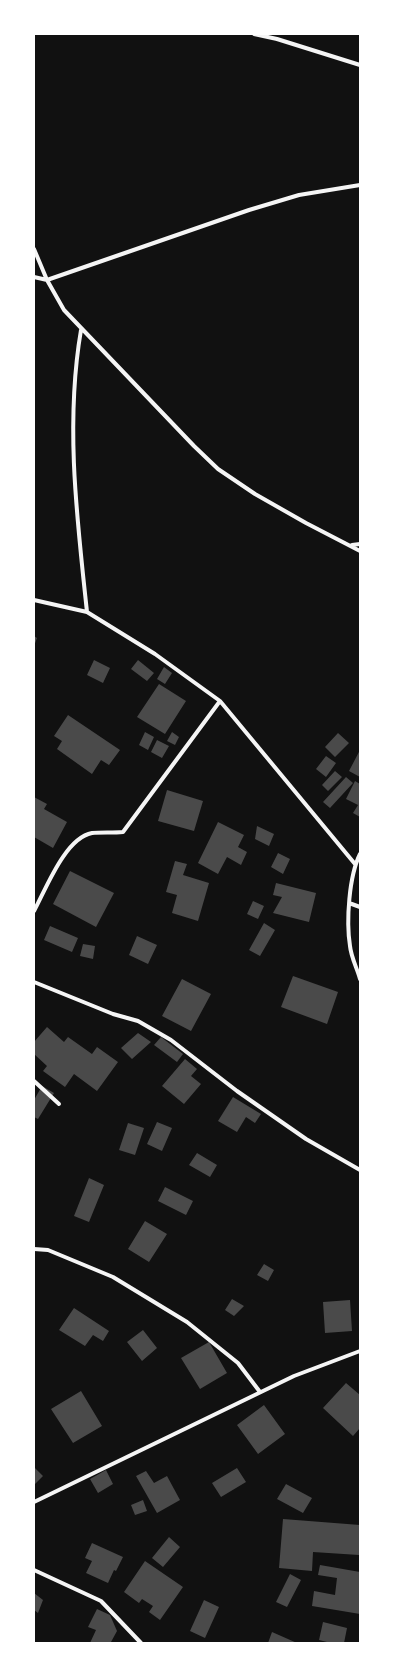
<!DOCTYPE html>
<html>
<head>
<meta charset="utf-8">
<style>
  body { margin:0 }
  #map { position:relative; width:394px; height:1677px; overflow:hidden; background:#111; font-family:Barlow,sans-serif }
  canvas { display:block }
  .frame { position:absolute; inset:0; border:35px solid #fff; pointer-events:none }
</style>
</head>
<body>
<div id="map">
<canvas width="394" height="1677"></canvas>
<div class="frame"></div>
</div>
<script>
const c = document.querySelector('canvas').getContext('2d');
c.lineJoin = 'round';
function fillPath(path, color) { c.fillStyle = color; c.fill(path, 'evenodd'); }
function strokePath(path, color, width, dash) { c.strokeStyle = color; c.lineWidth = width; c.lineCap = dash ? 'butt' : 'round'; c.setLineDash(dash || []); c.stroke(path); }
const building = new Path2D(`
  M 34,636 L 37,638 L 34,646 Z
  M 94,660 L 110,668 L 103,683 L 87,675 Z
  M 138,660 L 154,673 L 147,681 L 131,669 Z
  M 164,667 L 172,673 L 165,684 L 157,679 Z
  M 159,684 L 186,701 L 165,734 L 137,717 Z
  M 68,715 L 120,750 L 109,765 L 101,760 L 92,774 L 57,749 L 62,741 L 54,736 Z
  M 145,732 L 154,737 L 148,750 L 139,745 Z
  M 172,732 L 179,737 L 175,745 L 167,741 Z
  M 338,733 L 349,743 L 335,757 L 325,747 Z
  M 157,740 L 169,746 L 162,758 L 151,752 Z
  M 360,750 L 360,777 L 349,771 Z
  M 326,756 L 336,763 L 326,777 L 316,769 Z
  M 335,771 L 342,777 L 328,791 L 322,785 Z
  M 346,777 L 353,783 L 330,808 L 323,802 Z
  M 355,781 L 360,784 L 360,817 L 353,813 L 358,805 L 346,799 Z
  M 167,790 L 203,801 L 194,831 L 158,821 Z
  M 34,797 L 47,804 L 44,809 L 67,822 L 53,848 L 34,837 Z
  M 218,822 L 244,835 L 238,847 L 247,852 L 241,865 L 227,857 L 218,874 L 198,863 Z
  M 257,826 L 274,834 L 269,846 L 255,839 Z
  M 278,853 L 290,859 L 283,874 L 271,867 Z
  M 175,861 L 187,864 L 183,875 L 209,883 L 198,921 L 172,913 L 177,895 L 166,892 Z
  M 70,871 L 114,893 L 96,927 L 53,904 Z
  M 276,883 L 316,893 L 309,922 L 273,913 L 282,897 L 273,895 Z
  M 253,901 L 264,906 L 258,919 L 247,914 Z
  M 264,923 L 275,930 L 260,956 L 249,950 Z
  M 50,926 L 78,938 L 72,952 L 44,940 Z
  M 137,936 L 157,945 L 148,964 L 129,955 Z
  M 83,944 L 95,946 L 93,959 L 80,956 Z
  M 293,976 L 338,992 L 327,1024 L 281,1007 Z
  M 182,979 L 211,994 L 191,1031 L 162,1016 Z
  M 47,1027 L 64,1042 L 68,1037 L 92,1054 L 97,1047 L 118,1062 L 97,1091 L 74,1074 L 65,1087 L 43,1071 L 47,1066 L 34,1054 L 34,1042 Z
  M 138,1033 L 151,1042 L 132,1059 L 121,1048 Z
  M 161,1037 L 183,1054 L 177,1062 L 154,1045 Z
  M 185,1059 L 197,1069 L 191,1076 L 201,1084 L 184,1104 L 162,1086 Z
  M 42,1086 L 54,1093 L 38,1119 L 34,1117 L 34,1100 Z
  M 233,1097 L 261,1114 L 255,1123 L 246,1117 L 237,1132 L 218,1121 Z
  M 157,1122 L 172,1128 L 162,1151 L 147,1144 Z
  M 128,1123 L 144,1128 L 135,1155 L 119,1150 Z
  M 197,1153 L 217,1165 L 210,1177 L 189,1165 Z
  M 89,1178 L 104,1185 L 89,1222 L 74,1216 Z
  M 165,1187 L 193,1201 L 186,1215 L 158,1201 Z
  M 145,1221 L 167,1234 L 149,1262 L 128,1249 Z
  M 264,1264 L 274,1270 L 268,1281 L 257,1275 Z
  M 232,1299 L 244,1306 L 234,1316 L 225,1310 Z
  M 350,1300 L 352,1331 L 325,1333 L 323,1302 Z
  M 74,1308 L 109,1331 L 103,1341 L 93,1335 L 85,1346 L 59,1330 Z
  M 143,1330 L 157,1348 L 142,1361 L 127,1342 Z
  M 209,1342 L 227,1373 L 200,1389 L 181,1358 Z
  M 346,1383 L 360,1395 L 360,1428 L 353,1436 L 323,1408 Z
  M 81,1391 L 102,1426 L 73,1443 L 51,1409 Z
  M 264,1405 L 285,1434 L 258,1454 L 237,1425 Z
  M 34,1467 L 43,1476 L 34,1485 Z
  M 237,1468 L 246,1482 L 221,1497 L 212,1483 Z
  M 106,1470 L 113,1484 L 98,1493 L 90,1479 Z
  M 146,1471 L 154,1483 L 167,1476 L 180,1500 L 157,1513 L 136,1476 Z
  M 286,1484 L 312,1498 L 303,1513 L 277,1499 Z
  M 143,1500 L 147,1511 L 135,1515 L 131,1505 Z
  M 283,1519 L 360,1525 L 359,1555 L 313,1552 L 312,1571 L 279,1568 Z
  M 169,1537 L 180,1547 L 163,1567 L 152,1558 Z
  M 92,1543 L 123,1557 L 116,1571 L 114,1570 L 108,1583 L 86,1573 L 92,1561 L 85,1558 Z
  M 145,1561 L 183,1587 L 160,1620 L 149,1612 L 153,1606 L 142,1599 L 139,1603 L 124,1592 Z
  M 320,1565 L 360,1572 L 360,1614 L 312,1606 L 314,1591 L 335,1595 L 337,1578 L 318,1575 Z
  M 290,1574 L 301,1580 L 287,1607 L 276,1602 Z
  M 34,1593 L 43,1600 L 38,1613 L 34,1610 Z
  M 204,1600 L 219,1607 L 205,1638 L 190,1631 Z
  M 97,1609 L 110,1615 L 117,1631 L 111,1642 L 113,1643 L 90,1643 L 96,1630 L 88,1627 Z
  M 323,1622 L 347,1628 L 344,1643 L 331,1643 L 319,1640 Z
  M 272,1632 L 297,1643 L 268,1643 Z`);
const minor = new Path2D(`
  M 254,34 L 277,39 L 360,65
  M 34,249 L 47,280 L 64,310 L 194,446 L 218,469 L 255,494 L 306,523 L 360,551
  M 34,277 L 47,280 L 249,210 L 299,195 L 360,185
  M 81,330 C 65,423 77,519 87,612 L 155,654 L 220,701
  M 352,545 L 360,544
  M 34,600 L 87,612
  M 360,854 C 349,876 346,921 350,946 C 351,957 357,968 360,979
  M 349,903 L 360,907
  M 34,911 C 46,889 65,838 92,833 C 101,832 113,833 123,832 L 220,701 L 355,864
  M 34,982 L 113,1014 L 138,1021 L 171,1040 L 237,1091 L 306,1139 L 360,1170
  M 34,1081 L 59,1104
  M 34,1249 L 48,1250 L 113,1277 L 187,1322 L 238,1363 L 260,1392
  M 34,1502 L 294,1376 L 360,1351
  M 34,1570 L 101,1601 L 141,1643`);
fillPath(building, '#4a4a4a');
strokePath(minor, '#f5f5f5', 4);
</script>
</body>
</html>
